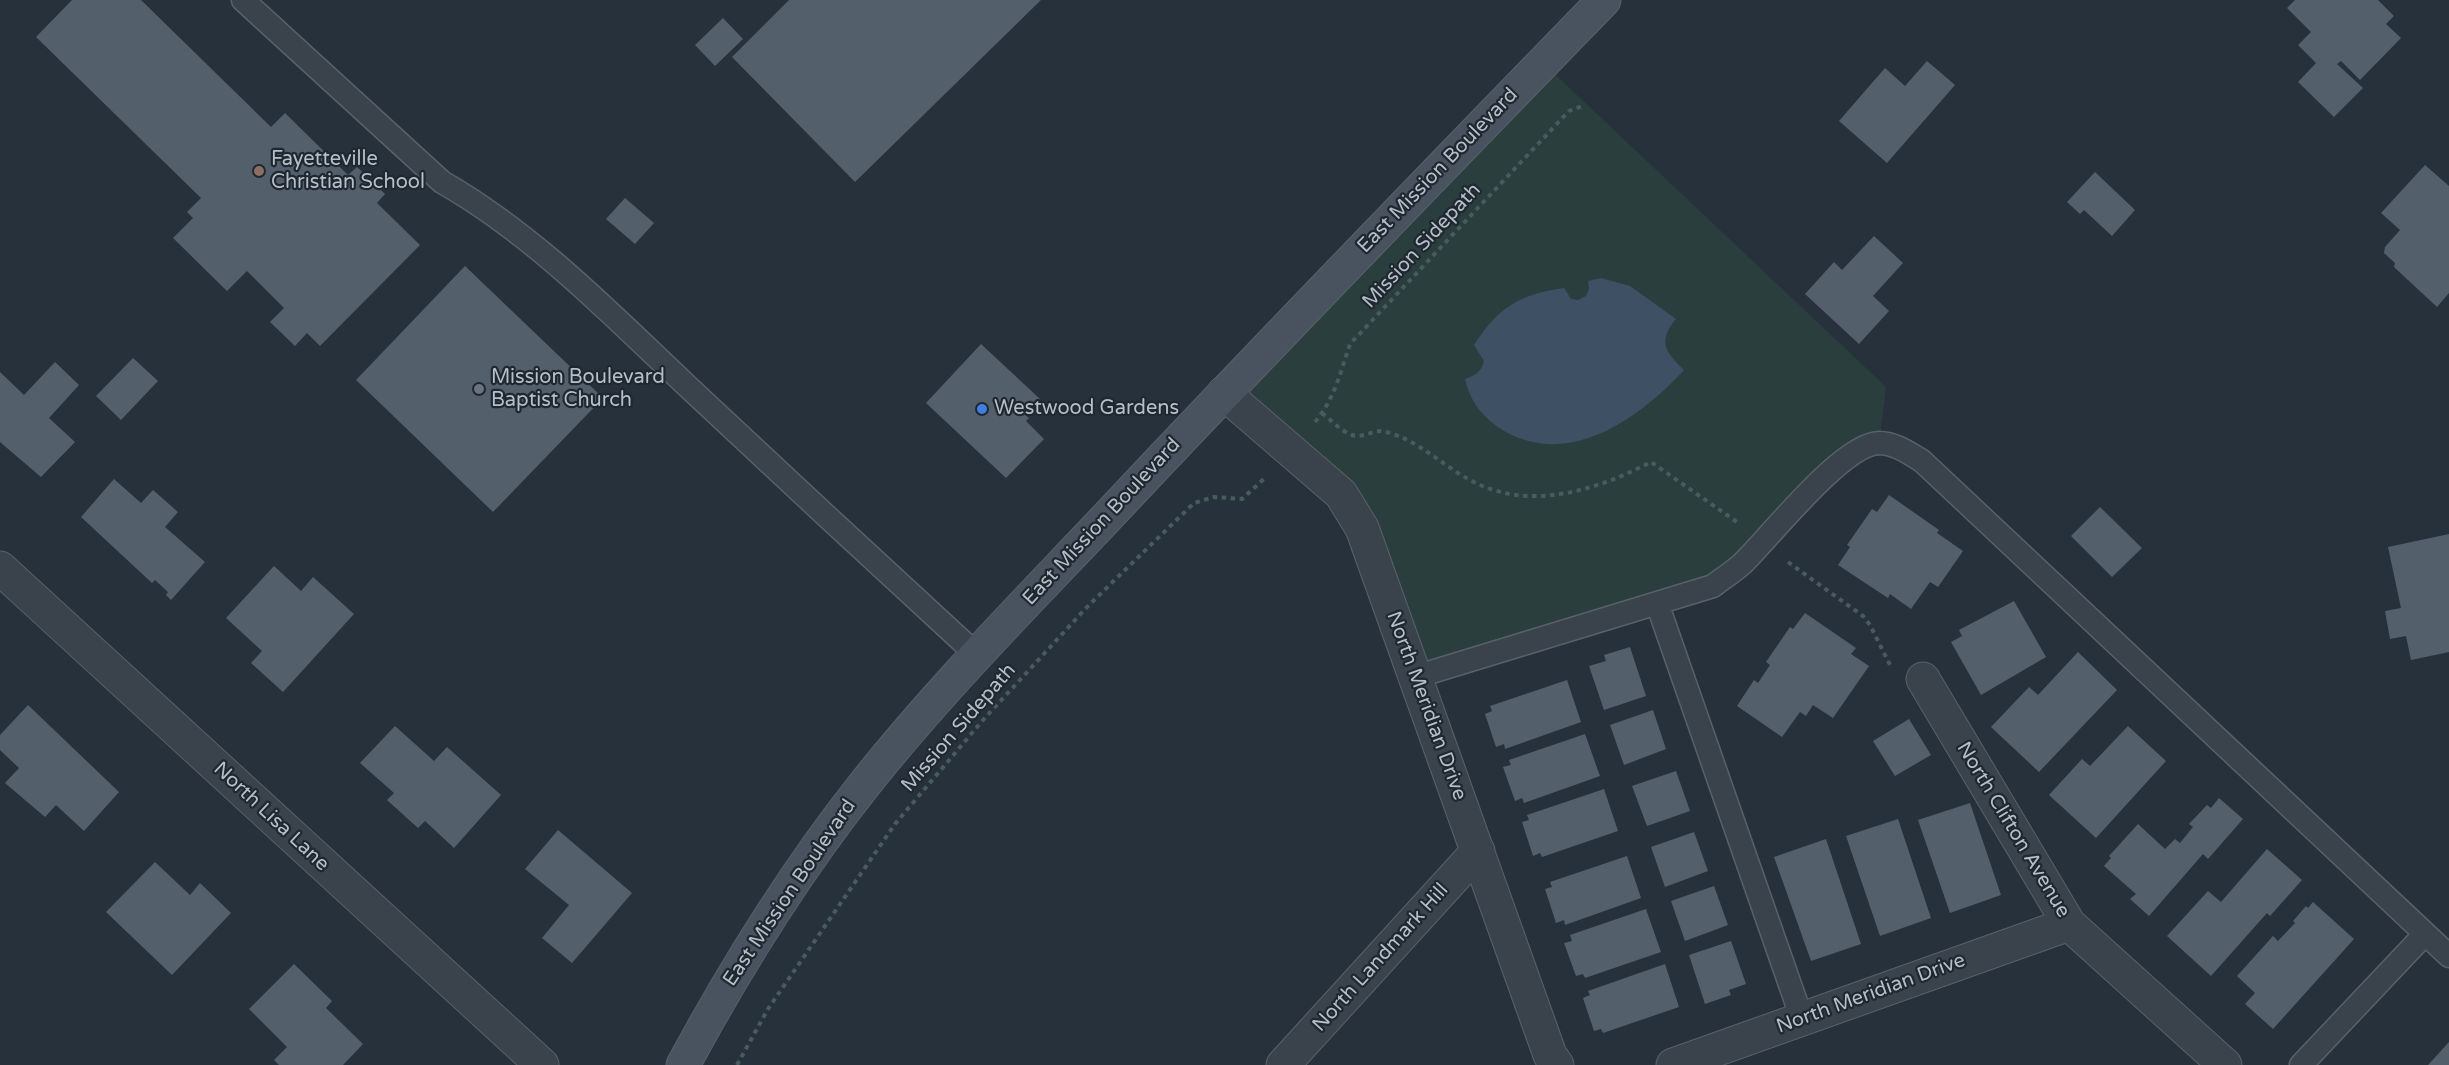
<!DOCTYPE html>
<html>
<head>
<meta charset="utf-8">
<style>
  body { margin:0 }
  canvas { display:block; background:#27313c }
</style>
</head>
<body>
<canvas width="2449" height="1065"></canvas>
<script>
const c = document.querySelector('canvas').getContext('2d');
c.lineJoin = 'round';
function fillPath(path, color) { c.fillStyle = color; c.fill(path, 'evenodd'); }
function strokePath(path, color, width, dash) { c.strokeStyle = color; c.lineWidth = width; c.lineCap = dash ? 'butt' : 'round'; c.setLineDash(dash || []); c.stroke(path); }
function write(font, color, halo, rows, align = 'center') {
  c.font = font + ' "Varela Round",sans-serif'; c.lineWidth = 4.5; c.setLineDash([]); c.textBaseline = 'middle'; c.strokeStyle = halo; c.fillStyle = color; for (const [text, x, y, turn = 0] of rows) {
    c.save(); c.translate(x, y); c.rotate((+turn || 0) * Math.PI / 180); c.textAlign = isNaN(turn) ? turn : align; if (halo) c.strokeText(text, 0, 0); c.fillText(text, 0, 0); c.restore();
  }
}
const green = new Path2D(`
  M 1543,63 L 1886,387 L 1879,443 L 1740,565 L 1415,677 L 1362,528 L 1224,393 Z`);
const water = new Path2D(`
  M 1601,278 L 1630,286 L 1676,319 C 1657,341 1666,353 1684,370 C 1641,417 1571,468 1506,432 C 1484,419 1471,404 1465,379 C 1476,375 1481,372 1484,361 L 1474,345 C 1498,308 1519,294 1564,288 L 1571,299 L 1578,300 L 1586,296 L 1589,289 L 1588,281 Z`);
const building = new Path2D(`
  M 72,0 L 141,0 L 271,127 L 285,113 L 348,175 L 357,167 L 385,194 L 377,203 L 420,245 L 320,346 L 307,333 L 295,346 L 270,322 L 284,308 L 247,271 L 227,291 L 173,238 L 193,218 L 187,212 L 201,198 L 36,37 Z
  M 789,0 L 1041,0 L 855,182 L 732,57 Z
  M 2295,0 L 2378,0 L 2394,16 L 2386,24 L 2401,38 L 2360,80 L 2341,61 L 2337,64 L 2363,88 L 2334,117 L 2298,82 L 2316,63 L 2298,45 L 2311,32 L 2287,8 Z
  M 723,18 L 743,39 L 715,66 L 695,45 Z
  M 1927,61 L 1955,85 L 1887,163 L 1839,121 L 1885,68 L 1905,86 Z
  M 2425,165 L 2449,186 L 2449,293 L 2437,307 L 2394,267 L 2395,263 L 2384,253 L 2385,247 L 2400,230 L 2381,213 Z
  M 2095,172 L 2135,210 L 2112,236 L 2084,210 L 2080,214 L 2067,202 Z
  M 625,198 L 654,223 L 635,244 L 606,219 Z
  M 1874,236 L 1903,263 L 1873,296 L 1889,311 L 1859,344 L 1805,294 L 1834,262 L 1842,270 Z
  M 465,266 L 603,398 L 493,512 L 356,380 Z
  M 981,344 L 1040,399 L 1025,415 L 1029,418 L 1026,421 L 1044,439 L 1006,478 L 926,403 Z
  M 133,358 L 158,381 L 121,420 L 96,396 Z
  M 55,362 L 79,385 L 49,418 L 75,442 L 41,477 L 0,442 L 0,372 L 24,395 Z
  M 114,479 L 141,503 L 153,490 L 178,512 L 165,527 L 205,562 L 171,600 L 166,595 L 168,592 L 155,580 L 152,583 L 81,517 Z
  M 1889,495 L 1939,530 L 1937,533 L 1963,551 L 1938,587 L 1930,582 L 1911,609 L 1890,594 L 1888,598 L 1838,565 L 1850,547 L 1847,545 L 1872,509 L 1877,512 Z
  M 2100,507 L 2142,548 L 2112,577 L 2071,536 Z
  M 2449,534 L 2449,652 L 2411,660 L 2406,636 L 2390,639 L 2385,611 L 2401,608 L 2388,547 Z
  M 274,566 L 301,591 L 313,577 L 354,614 L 283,692 L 251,663 L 262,651 L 226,618 Z
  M 2014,601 L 2046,657 L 1981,695 L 1951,642 L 1962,636 L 1959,630 Z
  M 1805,613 L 1856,648 L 1851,654 L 1869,666 L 1833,718 L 1813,705 L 1806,716 L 1800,712 L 1782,737 L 1737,706 L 1754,680 L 1758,683 L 1770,665 L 1766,662 L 1790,627 L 1793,629 Z
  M 1630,647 L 1646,696 L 1604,710 L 1589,666 L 1606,661 L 1604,655 Z
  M 2078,652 L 2117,690 L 2039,772 L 1991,727 L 2029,687 L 2038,695 Z
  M 1567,680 L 1581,722 L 1505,749 L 1504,744 L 1496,747 L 1485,714 L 1492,711 L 1490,706 Z
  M 28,705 L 119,792 L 84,831 L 56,805 L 45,817 L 5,783 L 19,768 L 0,750 L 0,735 Z
  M 1653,710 L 1666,749 L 1624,765 L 1610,725 Z
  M 1909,719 L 1931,755 L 1895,776 L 1873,741 Z
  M 395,726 L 434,761 L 447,747 L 501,795 L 454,848 L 425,821 L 418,828 L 387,800 L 394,793 L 360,763 Z
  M 2128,726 L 2166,761 L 2096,838 L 2049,795 L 2082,759 L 2090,766 Z
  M 1585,734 L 1600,776 L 1524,803 L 1522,798 L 1515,801 L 1503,767 L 1511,765 L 1509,760 Z
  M 1676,771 L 1690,811 L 1647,826 L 1632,786 Z
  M 1604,789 L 1618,831 L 1542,857 L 1540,853 L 1533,856 L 1522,822 L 1529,820 L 1527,815 Z
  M 2219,798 L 2243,819 L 2208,859 L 2203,854 L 2149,916 L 2130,899 L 2136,894 L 2104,866 L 2111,858 L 2109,856 L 2138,824 L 2165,849 L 2175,839 L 2180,843 L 2193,827 L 2189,824 L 2207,805 L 2211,808 Z
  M 1970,803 L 2001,895 L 1950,913 L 1918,820 Z
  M 1898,819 L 1931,918 L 1880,936 L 1846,836 Z
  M 558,830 L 632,893 L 572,963 L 542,938 L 569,905 L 525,869 Z
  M 1694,832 L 1708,871 L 1665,887 L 1651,847 Z
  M 1826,839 L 1861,944 L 1811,961 L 1774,857 Z
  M 2267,849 L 2302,880 L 2270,916 L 2267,913 L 2211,976 L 2167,936 L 2208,891 L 2221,902 Z
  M 1627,856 L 1641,898 L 1565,925 L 1564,920 L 1556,923 L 1545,889 L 1552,887 L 1550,882 Z
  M 155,862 L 190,895 L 200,883 L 231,913 L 172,975 L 106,912 Z
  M 1714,886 L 1728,925 L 1685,941 L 1671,901 Z
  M 2313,902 L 2354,939 L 2273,1029 L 2245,1004 L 2255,993 L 2237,976 L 2273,936 L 2278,941 L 2295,923 L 2293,921 L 2306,906 L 2308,908 Z
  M 1646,909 L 1661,952 L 1585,978 L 1583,974 L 1576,976 L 1564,943 L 1572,941 L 1570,935 Z
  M 1731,941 L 1746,984 L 1729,990 L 1731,995 L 1705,1004 L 1689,955 Z
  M 294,964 L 332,1001 L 326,1008 L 363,1044 L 343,1065 L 279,1065 L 274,1060 L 287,1047 L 249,1009 Z
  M 1665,964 L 1679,1007 L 1603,1033 L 1601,1029 L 1594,1031 L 1583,998 L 1590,995 L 1588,991 Z
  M 2449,1042 L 2449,1065 L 2428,1065 Z`);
const path = new Path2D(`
  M 1322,413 C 1331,420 1342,432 1352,435 C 1362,438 1370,432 1379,431 C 1386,431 1395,435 1401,437 C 1426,448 1447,468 1472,481 C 1530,512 1597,490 1651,462 L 1737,522
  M 1315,422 C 1334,400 1341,371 1350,344 L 1569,111 L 1585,105
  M 1788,562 L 1863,616 L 1870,625 L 1890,665
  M 737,1065 L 768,1009 L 895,824 L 983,720 L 1088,606 L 1194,503 L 1214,497 L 1242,499 L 1266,477`);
const lane = new Path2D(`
  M 243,0 L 442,182 C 533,234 609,312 685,384 C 782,475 879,565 977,655
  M 1657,603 L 1802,1019
  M 1415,677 L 1713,586 C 1722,579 1733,572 1742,564 C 1771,536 1842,444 1879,443 C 1895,443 1909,453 1922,461 L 2449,956
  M 2301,1065 L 2425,934`);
const street = new Path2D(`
  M 1224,393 L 1341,494 L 1362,528 L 1550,1055 L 1557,1065
  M 0,568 L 542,1065
  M 1923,679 L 2069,924 L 2225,1065
  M 1283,1065 L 1478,851
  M 1673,1065 L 2069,924`);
const secondary = new Path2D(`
  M 683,1065 C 736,967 795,872 864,785 C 945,683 1038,591 1127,496 C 1284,329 1444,165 1604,0`);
const markers = [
  [259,171,6,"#8d6e63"],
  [479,389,6,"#6b7280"],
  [982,409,6,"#3f7fe0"]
];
const poiNames = [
  ["Fayetteville",271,160],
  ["Christian School",271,183],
  ["Mission Boulevard",491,378],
  ["Baptist Church",491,401],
  ["Westwood Gardens",994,409]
];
const streetNames = [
  ["East Mission Boulevard",1438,171,-46],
  ["Mission Sidepath",1422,246,-47],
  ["East Mission Boulevard",1102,522,-47],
  ["North Meridian Drive",1426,706,70],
  ["Mission Sidepath",959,728,-49],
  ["North Lisa Lane",271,817,43],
  ["North Clifton Avenue",2013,830,59],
  ["East Mission Boulevard",790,893,-56],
  ["North Landmark Hill",1381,958,-48],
  ["North Meridian Drive",1871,994,-20]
];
fillPath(green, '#2a3e3e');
fillPath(water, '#3e5063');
fillPath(building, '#545f6c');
strokePath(lane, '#58616a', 25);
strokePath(street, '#58616a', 35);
strokePath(secondary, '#58616a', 35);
strokePath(path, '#495b5c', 4, [4.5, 4.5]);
strokePath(lane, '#3a434c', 22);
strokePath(street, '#3a434c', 33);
strokePath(secondary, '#49525f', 33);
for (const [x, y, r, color] of markers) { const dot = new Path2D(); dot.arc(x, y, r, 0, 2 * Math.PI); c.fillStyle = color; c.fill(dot); strokePath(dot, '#1f2831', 2); }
write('20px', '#b6bec7', '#1f2831', poiNames, 'left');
write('20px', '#b6bec7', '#1f2831', streetNames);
</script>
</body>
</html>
